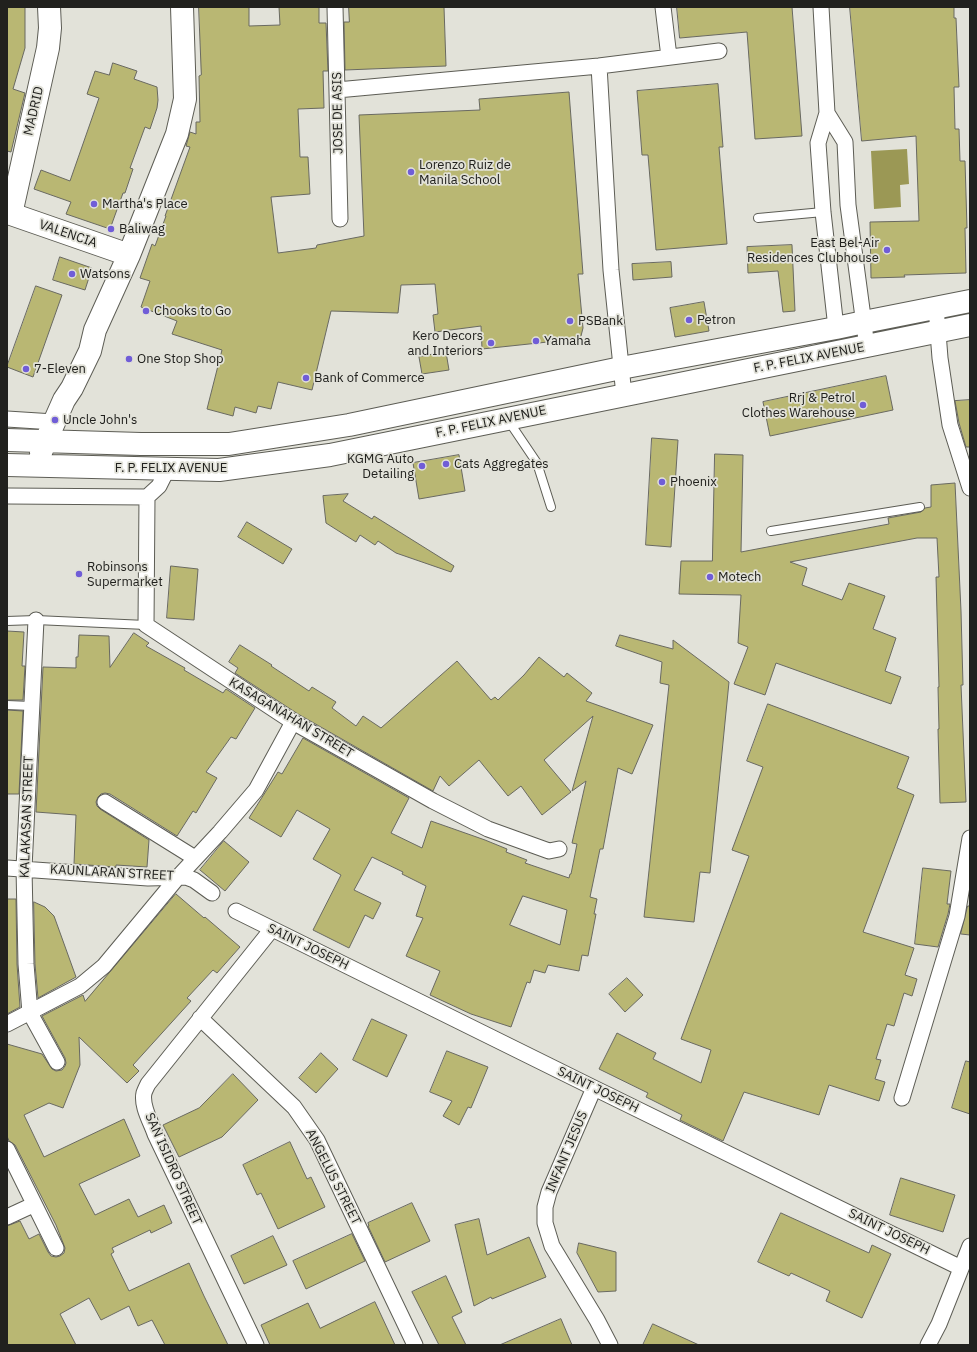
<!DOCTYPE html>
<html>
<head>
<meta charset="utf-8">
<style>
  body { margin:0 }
  #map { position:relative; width:977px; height:1352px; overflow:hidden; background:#e2e2d9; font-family:"IBM Plex Sans",sans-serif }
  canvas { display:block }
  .frame { position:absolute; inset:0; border:8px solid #21211e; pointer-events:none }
</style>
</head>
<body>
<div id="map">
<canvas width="977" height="1352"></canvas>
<div class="frame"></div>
</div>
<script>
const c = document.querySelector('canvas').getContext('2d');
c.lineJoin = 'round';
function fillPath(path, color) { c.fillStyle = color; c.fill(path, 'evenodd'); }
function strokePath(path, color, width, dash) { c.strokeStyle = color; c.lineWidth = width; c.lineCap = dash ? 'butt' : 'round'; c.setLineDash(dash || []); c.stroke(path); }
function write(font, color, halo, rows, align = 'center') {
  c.font = font + ' "IBM Plex Sans",sans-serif'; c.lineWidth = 3.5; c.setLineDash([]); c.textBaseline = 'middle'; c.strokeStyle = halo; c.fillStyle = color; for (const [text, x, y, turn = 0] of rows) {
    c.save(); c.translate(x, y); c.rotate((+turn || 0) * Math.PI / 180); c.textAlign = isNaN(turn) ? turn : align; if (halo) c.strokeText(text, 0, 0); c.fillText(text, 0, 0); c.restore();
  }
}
const water = new Path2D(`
  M 907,149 L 909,184 L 900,185 L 901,207 L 874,209 L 871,151 Z`);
const building = new Path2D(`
  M 7,7 L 25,7 L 25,48 L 13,89 L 25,93 L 11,152 L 7,151 Z
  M 199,7 L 249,7 L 249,26 L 280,25 L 279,7 L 319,7 L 319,23 L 326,23 L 328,71 L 323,71 L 324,108 L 298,109 L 300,157 L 308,157 L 310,194 L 271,197 L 278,253 L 316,248 L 317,245 L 364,236 L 359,115 L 480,110 L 479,99 L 569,92 L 583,274 L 578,274 L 583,328 L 581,336 L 576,339 L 482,349 L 481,326 L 435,332 L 433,315 L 438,314 L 435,284 L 401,285 L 398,313 L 331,311 L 312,390 L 278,382 L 271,409 L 258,406 L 256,413 L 235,407 L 233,416 L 207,409 L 222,350 L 172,334 L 177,321 L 141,307 L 150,281 L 140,278 L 152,244 L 155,246 L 166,216 L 165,216 L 190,147 L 186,146 L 190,132 L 196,134 L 196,122 L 200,122 L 199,76 L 201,75 Z
  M 349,7 L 444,7 L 446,66 L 345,70 L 344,22 L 349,22 Z
  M 677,7 L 792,7 L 802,136 L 755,139 L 747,32 L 680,38 Z
  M 850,7 L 954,7 L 954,18 L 956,18 L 959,87 L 954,87 L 955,129 L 959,129 L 960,161 L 965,161 L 967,228 L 965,228 L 966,273 L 904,275 L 905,277 L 871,278 L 870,222 L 919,221 L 916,136 L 862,141 Z
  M 113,63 L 137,71 L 134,79 L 157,87 L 158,100 L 157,108 L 150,129 L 145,127 L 130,168 L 133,169 L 125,193 L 123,193 L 110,229 L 66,214 L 71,202 L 34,189 L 41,170 L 70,181 L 99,98 L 87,94 L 95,71 L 109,75 Z
  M 718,84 L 723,147 L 719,147 L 727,244 L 656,250 L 648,155 L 642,155 L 637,91 Z
  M 792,245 L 795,311 L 783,312 L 778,271 L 748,273 L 747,247 Z
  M 60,257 L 92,268 L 85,290 L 53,280 Z
  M 671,262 L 672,277 L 633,280 L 632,264 Z
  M 36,286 L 62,295 L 33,377 L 7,367 Z
  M 704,302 L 709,331 L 675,337 L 670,308 Z
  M 446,352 L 449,370 L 422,374 L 419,357 Z
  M 886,376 L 893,410 L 770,436 L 763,402 Z
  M 970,400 L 970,447 L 966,447 L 959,423 L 955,401 Z
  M 652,438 L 678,440 L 671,547 L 646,545 Z
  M 715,454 L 743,455 L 741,552 L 889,524 L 888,518 L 921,512 L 925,508 L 931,507 L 931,485 L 955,483 L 961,611 L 963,685 L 961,685 L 966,802 L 940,803 L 938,729 L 939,729 L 938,687 L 939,687 L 938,649 L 936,577 L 939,577 L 937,538 L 917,538 L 790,562 L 807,568 L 802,585 L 842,600 L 849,583 L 885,596 L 873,629 L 896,638 L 885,671 L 901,677 L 891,704 L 776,663 L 765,695 L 734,684 L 748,647 L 738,643 L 741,595 L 679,594 L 681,561 L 712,561 Z
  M 459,455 L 465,491 L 419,499 L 413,463 Z
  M 348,494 L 343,501 L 372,519 L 374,516 L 454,566 L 451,572 L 396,553 L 378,541 L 375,545 L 360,535 L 356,542 L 326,523 L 323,496 Z
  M 247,522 L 292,549 L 283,564 L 238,537 Z
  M 171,566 L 198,569 L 194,620 L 167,618 Z
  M 7,631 L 24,632 L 22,666 L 25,666 L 23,700 L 7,700 Z
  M 134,633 L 149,643 L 146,646 L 185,668 L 184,670 L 223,693 L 226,689 L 255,708 L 236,739 L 231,737 L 206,772 L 217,778 L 196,813 L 193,811 L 177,836 L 110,794 L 105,793 L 101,794 L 98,797 L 96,802 L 97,806 L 100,809 L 149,840 L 147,867 L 116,865 L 116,867 L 74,864 L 76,815 L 36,812 L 43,667 L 76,668 L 76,657 L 78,657 L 79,635 L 109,636 L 110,667 Z
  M 620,635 L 673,649 L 673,640 L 729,682 L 710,873 L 700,872 L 694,922 L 644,917 L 669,685 L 660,683 L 662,662 L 616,646 Z
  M 240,645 L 272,665 L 271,666 L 309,691 L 312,687 L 336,702 L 332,708 L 356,726 L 363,716 L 381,728 L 457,661 L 491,700 L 495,697 L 498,700 L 524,675 L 539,657 L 564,677 L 567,673 L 592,693 L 586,701 L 653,725 L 632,774 L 618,768 L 603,849 L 600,849 L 590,897 L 597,899 L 594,914 L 596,914 L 588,956 L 582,955 L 579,971 L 548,965 L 545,973 L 534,970 L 530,983 L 527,982 L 511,1027 L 471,1014 L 430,995 L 440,971 L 406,956 L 423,918 L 416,916 L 426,886 L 402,874 L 403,872 L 372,857 L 354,890 L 381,903 L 373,919 L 365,915 L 349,948 L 313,930 L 341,875 L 313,859 L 330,829 L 297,810 L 281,837 L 249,818 L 278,772 L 282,774 L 303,738 L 409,798 L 391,833 L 422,848 L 431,821 L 485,840 L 507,849 L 506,852 L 527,860 L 525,863 L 569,878 L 570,874 L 571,874 L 577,844 L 572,843 L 586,781 L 572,791 L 593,716 L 544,760 L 571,792 L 542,815 L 521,786 L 508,796 L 479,760 L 449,786 L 440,776 L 433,791 L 298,714 L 235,673 L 238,668 L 229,662 ZM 523,896 L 567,910 L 560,945 L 510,925 Z
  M 768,704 L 909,757 L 897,788 L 914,795 L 863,932 L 914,948 L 905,975 L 917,979 L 912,996 L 904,993 L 894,1026 L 887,1024 L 876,1059 L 881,1060 L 875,1079 L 885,1082 L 879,1101 L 829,1085 L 819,1115 L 744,1092 L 723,1141 L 680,1120 L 682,1115 L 646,1097 L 648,1093 L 599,1069 L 617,1033 L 656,1053 L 653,1059 L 701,1083 L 711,1050 L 681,1039 L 749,856 L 732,850 L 763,767 L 747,761 Z
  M 7,710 L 23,711 L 19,794 L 7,794 Z
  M 224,841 L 249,862 L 225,891 L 200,870 Z
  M 923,868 L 951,871 L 947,904 L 950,904 L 948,914 L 938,947 L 915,944 Z
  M 176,894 L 204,918 L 205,917 L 240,947 L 217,973 L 213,970 L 187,998 L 191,1001 L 133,1065 L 139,1071 L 127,1083 L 79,1037 L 80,1065 L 63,1108 L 49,1103 L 24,1115 L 44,1157 L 124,1119 L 140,1156 L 79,1184 L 95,1215 L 129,1199 L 138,1217 L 164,1205 L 172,1223 L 151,1233 L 150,1230 L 112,1248 L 114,1252 L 111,1254 L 129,1291 L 189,1263 L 204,1296 L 228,1345 L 165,1345 L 152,1320 L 138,1326 L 129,1306 L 101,1320 L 89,1298 L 60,1314 L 76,1345 L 7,1345 L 7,1226 L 20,1221 L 29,1239 L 39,1234 L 48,1252 L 51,1256 L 56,1257 L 60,1256 L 64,1253 L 65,1248 L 56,1225 L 15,1145 L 9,1141 L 7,1136 L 7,1044 L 42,1054 L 52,1069 L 56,1071 L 62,1070 L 65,1066 L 66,1063 L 65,1058 L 42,1016 L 83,995 L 85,1001 Z
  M 7,899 L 16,899 L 17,964 L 20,1007 L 7,1014 Z
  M 34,902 L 45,907 L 54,916 L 76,977 L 38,998 L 35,964 Z
  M 968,906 L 970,906 L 970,935 L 961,934 Z
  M 627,978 L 643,995 L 625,1012 L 609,994 Z
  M 372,1019 L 407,1035 L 387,1077 L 353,1060 Z
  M 447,1051 L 488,1067 L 471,1108 L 468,1107 L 459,1125 L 443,1116 L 452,1101 L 430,1092 Z
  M 321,1053 L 338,1069 L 316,1093 L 299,1078 Z
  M 966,1061 L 970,1062 L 970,1114 L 952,1108 Z
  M 233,1074 L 258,1100 L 222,1137 L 179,1157 L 163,1125 L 199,1108 Z
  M 290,1142 L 307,1179 L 311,1177 L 325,1207 L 278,1229 L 261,1193 L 257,1195 L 243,1165 Z
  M 901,1178 L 955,1195 L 943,1232 L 890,1215 Z
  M 412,1203 L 430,1241 L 385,1262 L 368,1226 L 369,1226 L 368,1223 Z
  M 781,1213 L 869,1253 L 872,1245 L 891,1254 L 862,1318 L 826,1301 L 830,1291 L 791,1273 L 789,1276 L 758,1262 Z
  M 479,1219 L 487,1255 L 529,1237 L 546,1277 L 492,1299 L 491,1297 L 474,1306 L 455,1225 Z
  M 352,1234 L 365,1261 L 306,1289 L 293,1261 Z
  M 273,1236 L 287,1265 L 244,1284 L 231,1256 Z
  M 579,1243 L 616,1252 L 616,1291 L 598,1292 L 577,1253 Z
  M 446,1276 L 462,1312 L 452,1317 L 466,1345 L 439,1345 L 412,1292 Z
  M 375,1302 L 395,1345 L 270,1345 L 261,1325 L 308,1303 L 320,1328 Z
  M 561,1319 L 572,1345 L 500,1345 Z
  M 653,1324 L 699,1345 L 643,1345 Z`);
const lane = new Path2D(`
  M 758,218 L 823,212
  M 508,420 L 537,463 L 551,507
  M 771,531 L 920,507
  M 7,621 L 36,620 L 146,625
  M 7,705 L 31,706`);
const street = new Path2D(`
  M 335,7 L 340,219
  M 663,7 L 669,57
  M 821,7 L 827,113 L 818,143 L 823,212 L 836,328
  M 599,66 L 611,270 L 624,395
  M 337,90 L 599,66 L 719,51
  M 827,113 L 845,142 L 848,205 L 867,347
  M 936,307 L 940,358 L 950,425 L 970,488
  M 7,419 L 54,422
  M 7,496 L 147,497 L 159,486 L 168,468
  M 147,497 L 146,625 L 293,722 L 433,801 L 488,829 L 549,851 L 559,849
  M 36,620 L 24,868 L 26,964 L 30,1013 L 57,1062
  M 105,802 L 195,858
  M 7,868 L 148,878 L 186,877 L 194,880 L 212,893
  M 236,911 L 594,1088 L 961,1268
  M 200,1018 L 294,1107 L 317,1140 L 415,1345
  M 7,1024 L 80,986 L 104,966 L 178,877 L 220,832 L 256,790 L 293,722
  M 594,1088 L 549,1192 L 545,1207 L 545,1223 L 552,1246 L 597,1320 L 610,1345
  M 902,1098 L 957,916 L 970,838
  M 7,1149 L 56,1248
  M 7,1217 L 33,1205
  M 256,1345 L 155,1134 C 151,1122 141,1106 144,1093 C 145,1090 147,1086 148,1084 L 272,929
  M 928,1345 L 939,1324 L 970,1246`);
const secondary = new Path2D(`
  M 49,7 L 50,28 L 48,48 L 11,214 L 129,255
  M 7,440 L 141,444 L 229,444 L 349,425 L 621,368 L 836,328 L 864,322 L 970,301
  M 41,452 L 64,400 L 72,388 L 90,351 L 95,330 L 129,255 L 177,134 L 185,99 L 182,7
  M 7,465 L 219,470 L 330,455 L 970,325`);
const markers = [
  [411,172,4,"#705dd7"],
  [94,204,4,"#705dd7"],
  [111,229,4,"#705dd7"],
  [887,250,4,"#705dd7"],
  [72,274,4,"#705dd7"],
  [146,311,4,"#705dd7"],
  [689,320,4,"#705dd7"],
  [570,321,4,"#705dd7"],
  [536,341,4,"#705dd7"],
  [491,343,4,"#705dd7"],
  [129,359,4,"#705dd7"],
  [26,369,4,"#705dd7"],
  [306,378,4,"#705dd7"],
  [863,405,4,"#705dd7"],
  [55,420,4,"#705dd7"],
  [446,464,4,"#705dd7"],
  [422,466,4,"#705dd7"],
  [662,482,4,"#705dd7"],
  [79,574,4,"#705dd7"],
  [710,577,4,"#705dd7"]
];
const streetNames = [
  ["MADRID",34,111,-77],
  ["JOSE DE ASIS",338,113,-91],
  ["VALENCIA",68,234,19],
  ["F. P. FELIX AVENUE",809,358,-11],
  ["F. P. FELIX AVENUE",491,422,-12],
  ["F. P. FELIX AVENUE",171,468],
  ["KASAGANAHAN STREET",291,718,31],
  ["KALAKASAN STREET",27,817,-88],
  ["KAUNLARAN STREET",112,873,3],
  ["SAINT JOSEPH",308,947,26],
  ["SAINT JOSEPH",598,1090,26],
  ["INFANT JESUS",567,1152,-67],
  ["SAN ISIDRO STREET",173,1169,66],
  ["ANGELUS STREET",333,1177,63],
  ["SAINT JOSEPH",889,1232,26]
];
const poiNames = [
  ["Lorenzo Ruiz de",419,165],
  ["Manila School",419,180],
  ["Martha's Place",102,204],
  ["Baliwag",119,229],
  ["East Bel-Air",879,243,"right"],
  ["Residences Clubhouse",879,258,"right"],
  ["Watsons",80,274],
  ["Chooks to Go",154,311],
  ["Petron",697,320],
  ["PSBank",578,321],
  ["Kero Decors",483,336,"right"],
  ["and Interiors",483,351,"right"],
  ["Yamaha",544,341],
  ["One Stop Shop",137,359],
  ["7-Eleven",34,369],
  ["Bank of Commerce",314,378],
  ["Rrj & Petrol",855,398,"right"],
  ["Clothes Warehouse",855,413,"right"],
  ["Uncle John's",63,420],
  ["KGMG Auto",414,459,"right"],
  ["Detailing",414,474,"right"],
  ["Cats Aggregates",454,464],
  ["Phoenix",670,482],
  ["Robinsons",87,567],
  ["Supermarket",87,582],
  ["Motech",718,577]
];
fillPath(water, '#9b9855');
fillPath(building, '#b9b773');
strokePath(building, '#696961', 1);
strokePath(lane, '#5d5d55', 10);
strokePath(street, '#5d5d55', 17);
strokePath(secondary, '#5d5d55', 24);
strokePath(lane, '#fff', 8);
strokePath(street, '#fff', 15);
strokePath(secondary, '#fff', 22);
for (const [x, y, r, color] of markers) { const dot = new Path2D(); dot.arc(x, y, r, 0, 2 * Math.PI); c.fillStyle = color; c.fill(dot); strokePath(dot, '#e2e2d9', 1.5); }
write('13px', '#21211e', '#e2e2d9', streetNames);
write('13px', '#21211e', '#e2e2d9', poiNames, 'left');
</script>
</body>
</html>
